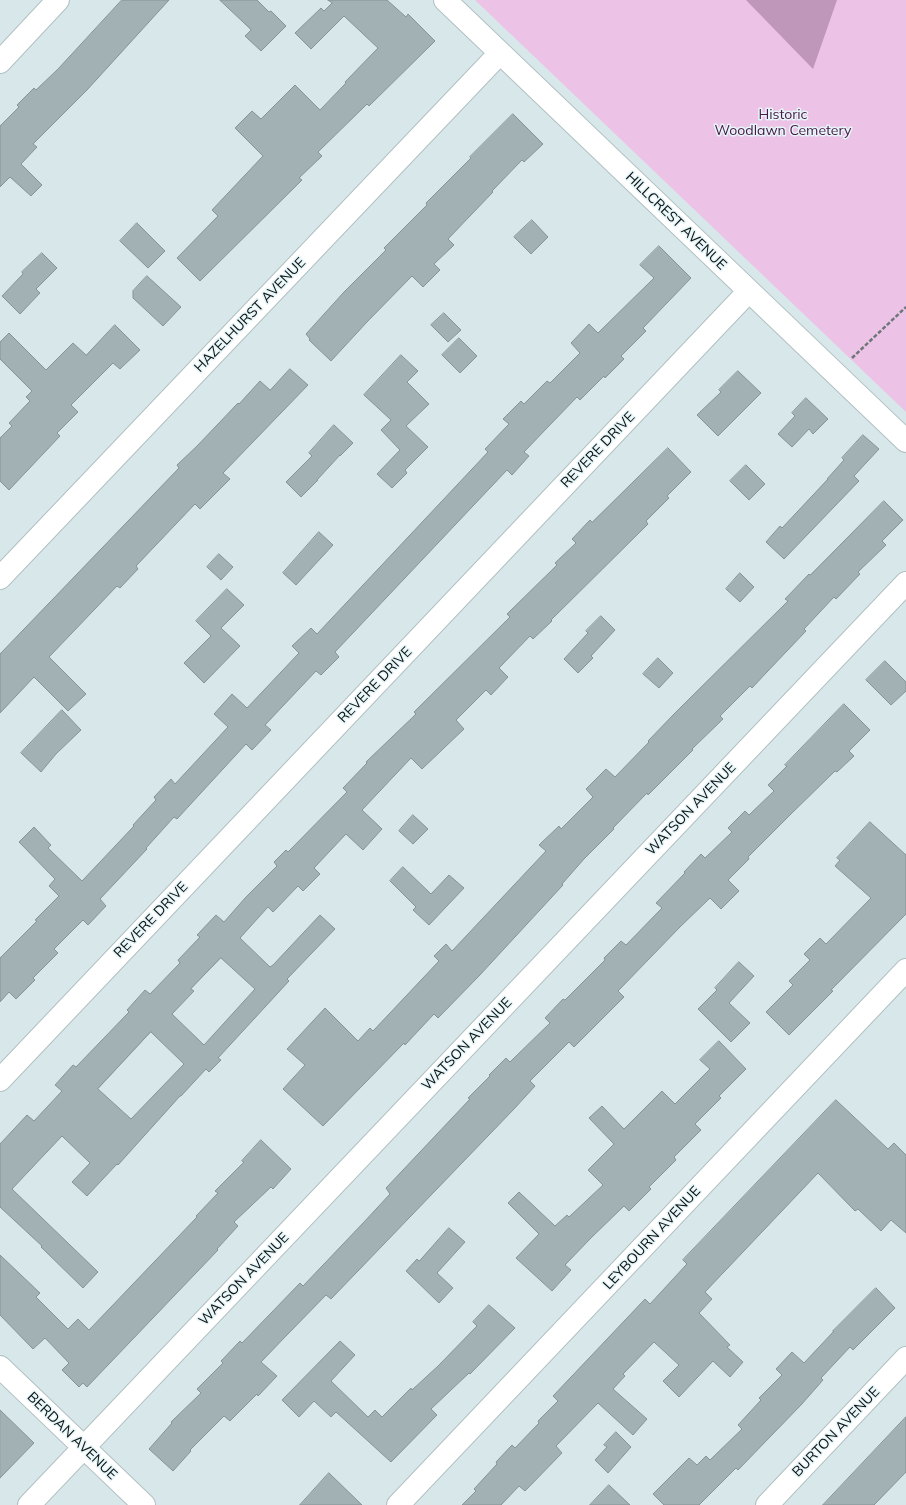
<!DOCTYPE html>
<html>
<head>
<meta charset="utf-8">
<style>
  body { margin:0 }
  canvas { display:block; background:#d8e8ea }
</style>
</head>
<body>
<canvas width="906" height="1505"></canvas>
<script>
const c = document.querySelector('canvas').getContext('2d');
c.lineJoin = 'round';
function fillPath(path, color) { c.fillStyle = color; c.fill(path, 'evenodd'); }
function strokePath(path, color, width, dash) { c.strokeStyle = color; c.lineWidth = width; c.lineCap = dash ? 'butt' : 'round'; c.setLineDash(dash || []); c.stroke(path); }
function write(font, color, halo, rows, align = 'center') {
  c.font = font + ' Mulish,sans-serif'; c.lineWidth = 3; c.setLineDash([]); c.textBaseline = 'middle'; c.strokeStyle = halo; c.fillStyle = color; for (const [text, x, y, turn = 0] of rows) {
    c.save(); c.translate(x, y); c.rotate((+turn || 0) * Math.PI / 180); c.textAlign = isNaN(turn) ? turn : align; if (halo) c.strokeText(text, 0, 0); c.fillText(text, 0, 0); c.restore();
  }
}
const green = new Path2D(`
  M 475,0 L 906,0 L 906,412 Z`);
const forest = new Path2D(`
  M 746,0 L 837,0 L 813,69 Z`);
const building = new Path2D(`
  M 122,0 L 169,0 L 87,90 L 33,144 L 37,147 L 21,164 L 42,185 L 31,196 L 10,177 L 0,187 L 0,126 L 19,107 L 17,105 L 34,88 L 36,90 L 58,69 Z
  M 220,0 L 257,0 L 269,12 L 271,11 L 286,26 L 261,51 L 245,36 L 251,30 Z
  M 328,0 L 387,0 L 406,17 L 408,14 L 435,41 L 369,106 L 367,104 L 318,152 L 322,156 L 299,178 L 302,180 L 200,281 L 177,258 L 218,216 L 212,210 L 263,156 L 235,128 L 252,111 L 261,119 L 295,85 L 320,110 L 346,83 L 345,82 L 378,48 L 344,16 L 311,49 L 295,33 L 321,8 L 324,11 L 332,3 Z
  M 513,114 L 543,144 L 524,162 L 522,160 L 492,191 L 493,192 L 448,239 L 454,245 L 434,264 L 440,270 L 423,287 L 412,276 L 367,322 L 331,361 L 309,340 L 310,339 L 306,334 L 344,292 L 386,250 L 384,248 L 427,205 L 426,203 L 471,158 L 470,157 Z
  M 532,220 L 548,237 L 531,254 L 514,237 Z
  M 137,223 L 165,251 L 148,268 L 120,241 Z
  M 659,246 L 691,278 L 643,328 L 646,331 L 621,356 L 624,359 L 605,378 L 604,376 L 580,400 L 577,397 L 547,428 L 524,452 L 529,456 L 512,475 L 507,470 L 335,652 L 339,657 L 321,675 L 316,671 L 265,725 L 271,730 L 252,750 L 246,744 L 177,819 L 174,817 L 146,848 L 147,849 L 100,899 L 106,906 L 88,925 L 83,920 L 54,949 L 58,953 L 33,978 L 35,980 L 16,999 L 9,992 L 0,1002 L 0,958 L 37,921 L 35,920 L 59,896 L 49,886 L 55,879 L 19,842 L 34,827 L 51,845 L 48,848 L 82,881 L 134,826 L 133,825 L 156,800 L 154,797 L 171,779 L 175,784 L 228,727 L 214,714 L 232,694 L 247,708 L 299,653 L 292,646 L 311,628 L 317,634 L 488,452 L 485,449 L 509,424 L 503,419 L 521,401 L 524,404 L 547,381 L 550,383 L 580,353 L 571,343 L 589,324 L 598,333 L 654,278 L 640,265 Z
  M 42,253 L 57,268 L 36,289 L 40,293 L 20,314 L 2,296 L 23,274 L 22,272 Z
  M 147,276 L 181,307 L 163,326 L 133,298 L 133,291 Z
  M 444,313 L 461,330 L 448,342 L 431,325 Z
  M 115,325 L 140,350 L 120,369 L 113,363 L 71,405 L 78,412 L 57,433 L 60,436 L 9,490 L 0,481 L 0,438 L 12,426 L 9,423 L 30,401 L 26,397 L 32,391 L 0,359 L 0,342 L 9,333 L 46,370 L 73,343 L 86,355 Z
  M 459,338 L 477,356 L 460,373 L 442,355 Z
  M 401,355 L 418,371 L 407,382 L 429,404 L 406,426 L 428,447 L 405,470 L 407,473 L 392,488 L 377,474 L 400,450 L 381,430 L 391,420 L 364,395 Z
  M 290,369 L 308,385 L 223,473 L 230,479 L 200,509 L 195,504 L 136,566 L 138,569 L 120,588 L 117,586 L 49,657 L 86,694 L 68,711 L 34,677 L 0,713 L 0,654 L 179,468 L 177,465 L 197,446 L 238,403 L 239,404 L 260,381 L 270,390 Z
  M 738,371 L 761,393 L 718,436 L 697,415 L 721,392 L 719,390 Z
  M 806,398 L 828,419 L 813,434 L 809,429 L 792,447 L 778,434 L 795,416 L 792,413 Z
  M 334,425 L 353,443 L 340,456 L 340,455 L 317,480 L 318,480 L 301,497 L 286,482 L 312,456 L 309,453 Z
  M 863,435 L 879,449 L 854,476 L 859,481 L 784,559 L 766,542 L 780,526 L 782,528 L 828,479 L 827,479 L 844,460 L 842,458 Z
  M 668,448 L 691,472 L 667,496 L 669,498 L 646,521 L 648,524 L 551,620 L 552,621 L 533,639 L 530,636 L 499,668 L 508,677 L 491,695 L 486,690 L 456,720 L 464,729 L 422,769 L 411,758 L 362,810 L 382,829 L 363,850 L 346,834 L 314,868 L 320,874 L 303,891 L 298,886 L 273,912 L 268,907 L 240,938 L 270,967 L 273,965 L 320,915 L 335,929 L 287,979 L 289,981 L 218,1058 L 221,1060 L 209,1072 L 206,1069 L 181,1096 L 180,1096 L 118,1165 L 117,1164 L 87,1196 L 72,1182 L 90,1163 L 62,1136 L 12,1189 L 98,1272 L 83,1288 L 41,1247 L 42,1246 L 0,1207 L 0,1144 L 27,1115 L 34,1121 L 62,1091 L 55,1085 L 73,1065 L 76,1067 L 129,1012 L 127,1010 L 145,990 L 150,994 L 180,963 L 178,960 L 200,937 L 197,935 L 216,915 L 224,922 L 246,897 L 277,866 L 274,862 L 286,850 L 288,852 L 347,792 L 343,788 L 367,763 L 366,762 L 416,714 L 414,712 L 510,617 L 507,614 L 557,565 L 555,563 L 576,543 L 572,539 L 590,520 L 592,522 ZM 221,958 L 255,989 L 204,1045 L 172,1014 L 194,991 L 191,989 ZM 151,1032 L 184,1064 L 131,1119 L 98,1089 Z
  M 746,465 L 765,484 L 749,500 L 730,481 Z
  M 884,501 L 903,520 L 882,541 L 886,545 L 858,572 L 860,574 L 836,599 L 834,597 L 804,629 L 806,631 L 767,672 L 752,688 L 750,686 L 720,716 L 723,719 L 692,749 L 693,750 L 648,795 L 647,793 L 613,828 L 614,829 L 584,859 L 562,884 L 563,885 L 479,976 L 438,1018 L 434,1014 L 405,1045 L 404,1043 L 323,1126 L 283,1089 L 305,1065 L 287,1049 L 325,1008 L 358,1041 L 370,1028 L 373,1031 L 439,961 L 434,956 L 446,944 L 452,951 L 546,851 L 539,845 L 559,826 L 561,829 L 593,797 L 586,789 L 606,769 L 615,777 L 649,742 L 648,741 L 675,713 L 788,601 L 785,599 L 809,574 L 810,575 Z
  M 319,532 L 333,545 L 296,585 L 283,573 Z
  M 219,554 L 233,567 L 221,580 L 207,567 Z
  M 740,573 L 754,587 L 740,602 L 726,589 Z
  M 227,589 L 244,605 L 221,628 L 240,646 L 204,683 L 184,663 L 211,636 L 196,621 Z
  M 601,616 L 615,630 L 591,656 L 593,658 L 578,673 L 564,659 L 588,633 L 586,631 Z
  M 658,658 L 673,673 L 659,688 L 643,674 Z
  M 885,661 L 906,682 L 906,691 L 891,705 L 866,680 Z
  M 844,704 L 870,730 L 849,751 L 854,756 L 837,772 L 835,771 L 792,813 L 748,857 L 749,859 L 728,880 L 739,891 L 721,909 L 710,898 L 680,927 L 618,991 L 624,997 L 574,1047 L 569,1042 L 530,1081 L 535,1086 L 514,1109 L 331,1299 L 326,1295 L 286,1336 L 261,1362 L 277,1376 L 258,1396 L 257,1394 L 230,1421 L 224,1416 L 190,1450 L 191,1451 L 173,1471 L 149,1449 L 172,1423 L 171,1422 L 201,1393 L 197,1389 L 223,1363 L 221,1361 L 240,1341 L 242,1343 L 300,1283 L 303,1286 L 364,1222 L 390,1194 L 386,1188 L 470,1099 L 468,1098 L 490,1076 L 489,1075 L 506,1058 L 510,1062 L 550,1023 L 545,1018 L 563,999 L 565,1000 L 605,960 L 604,958 L 621,941 L 626,945 L 662,908 L 656,903 L 685,873 L 684,872 L 701,854 L 705,858 L 732,832 L 728,828 L 745,811 L 749,815 L 774,791 L 768,785 L 787,766 L 785,765 Z
  M 62,710 L 81,730 L 56,754 L 41,772 L 21,753 Z
  M 413,815 L 428,829 L 413,844 L 399,831 Z
  M 870,822 L 906,855 L 906,914 L 831,990 L 833,991 L 789,1035 L 766,1012 L 793,985 L 789,981 L 810,960 L 804,954 L 820,938 L 826,944 L 871,898 L 835,866 L 840,860 L 837,858 Z
  M 403,867 L 431,894 L 449,875 L 464,888 L 429,925 L 413,910 L 416,907 L 390,881 Z
  M 739,962 L 754,976 L 729,1003 L 750,1023 L 731,1042 L 698,1009 L 717,990 L 715,988 Z
  M 719,1041 L 746,1069 L 719,1096 L 721,1098 L 695,1124 L 701,1130 L 674,1157 L 676,1160 L 649,1187 L 651,1189 L 629,1211 L 624,1206 L 591,1238 L 565,1265 L 571,1270 L 552,1291 L 516,1258 L 539,1234 L 508,1203 L 519,1192 L 555,1226 L 567,1215 L 569,1217 L 603,1185 L 588,1170 L 614,1144 L 589,1118 L 602,1106 L 624,1129 L 662,1091 L 675,1104 L 710,1069 L 700,1060 Z
  M 836,1100 L 888,1149 L 894,1143 L 906,1155 L 906,1233 L 891,1220 L 881,1231 L 858,1209 L 855,1211 L 818,1173 L 705,1292 L 712,1299 L 699,1313 L 730,1345 L 727,1347 L 743,1362 L 730,1377 L 713,1361 L 679,1397 L 663,1381 L 679,1365 L 654,1342 L 623,1374 L 625,1376 L 613,1389 L 647,1419 L 633,1435 L 598,1403 L 556,1446 L 562,1453 L 525,1491 L 519,1486 L 501,1505 L 462,1505 L 476,1491 L 474,1489 L 497,1464 L 496,1462 L 512,1445 L 515,1448 L 539,1423 L 538,1421 L 558,1401 L 553,1396 L 645,1299 L 650,1304 L 686,1265 L 687,1264 L 683,1260 Z
  M 261,1140 L 291,1169 L 273,1189 L 271,1187 L 234,1222 L 238,1226 L 217,1249 L 218,1250 L 87,1387 L 83,1383 L 79,1387 L 62,1370 L 69,1363 L 45,1338 L 33,1349 L 0,1315 L 0,1255 L 40,1293 L 36,1297 L 68,1329 L 78,1319 L 89,1330 L 197,1217 L 196,1216 L 218,1193 L 215,1191 L 244,1162 L 242,1161 Z
  M 449,1228 L 465,1242 L 437,1273 L 453,1288 L 439,1303 L 406,1271 L 417,1259 L 419,1261 Z
  M 876,1288 L 895,1308 L 853,1350 L 850,1347 L 821,1378 L 823,1380 L 801,1405 L 738,1470 L 736,1468 L 699,1505 L 664,1505 L 653,1494 L 689,1458 L 697,1465 L 706,1456 L 710,1460 L 742,1429 L 738,1425 L 761,1400 L 759,1398 L 782,1375 L 776,1369 L 792,1352 L 804,1363 L 834,1331 L 833,1331 Z
  M 489,1305 L 515,1328 L 470,1374 L 469,1373 L 431,1409 L 437,1415 L 391,1462 L 336,1412 L 331,1417 L 314,1401 L 299,1417 L 282,1400 L 340,1341 L 355,1355 L 331,1381 L 368,1417 L 375,1410 L 382,1417 L 411,1388 L 412,1390 L 438,1366 L 477,1326 L 473,1322 Z
  M 0,1410 L 34,1443 L 0,1478 Z
  M 906,1417 L 906,1472 L 874,1505 L 823,1505 Z
  M 616,1432 L 631,1447 L 608,1473 L 595,1460 L 607,1447 L 604,1445 Z
  M 329,1473 L 362,1505 L 300,1505 Z
  M 609,1485 L 630,1505 L 590,1505 Z`);
const path = new Path2D(`
  M 852,358 L 906,307`);
const minor = new Path2D(`
  M 445,0 L 906,441
  M 0,62 L 58,0
  M 0,578 L 500,53
  M 0,1080 L 749,291
  M 0,1367 L 144,1505
  M 29,1505 L 906,583
  M 398,1505 L 906,970
  M 767,1505 L 906,1358`);
const parkNames = [
  ["Historic",783,115],
  ["Woodlawn Cemetery",783,131]
];
const streetNames = [
  ["HILLCREST AVENUE",676,221,44],
  ["HAZELHURST AVENUE",250,315,-46],
  ["REVERE DRIVE",598,450,-46],
  ["REVERE DRIVE",375,685,-46],
  ["WATSON AVENUE",691,809,-46],
  ["REVERE DRIVE",151,920,-46],
  ["WATSON AVENUE",467,1044,-46],
  ["LEYBOURN AVENUE",652,1238,-47],
  ["WATSON AVENUE",244,1279,-46],
  ["BURTON AVENUE",836,1432,-46],
  ["BERDAN AVENUE",72,1436,44]
];
fillPath(green, '#ecc2e6');
fillPath(forest, '#bf97ba');
fillPath(building, '#a2b1b4');
strokePath(building, '#859496', 1);
strokePath(minor, '#b1c0c2', 24);
strokePath(path, '#6d7778', 2.5, [4, 2]);
strokePath(minor, '#fff', 22);
write('14px', '#481745', '#e5f5f8', parkNames);
write('14px', '#0b1011', '#e5f5f8', streetNames);
</script>
</body>
</html>
